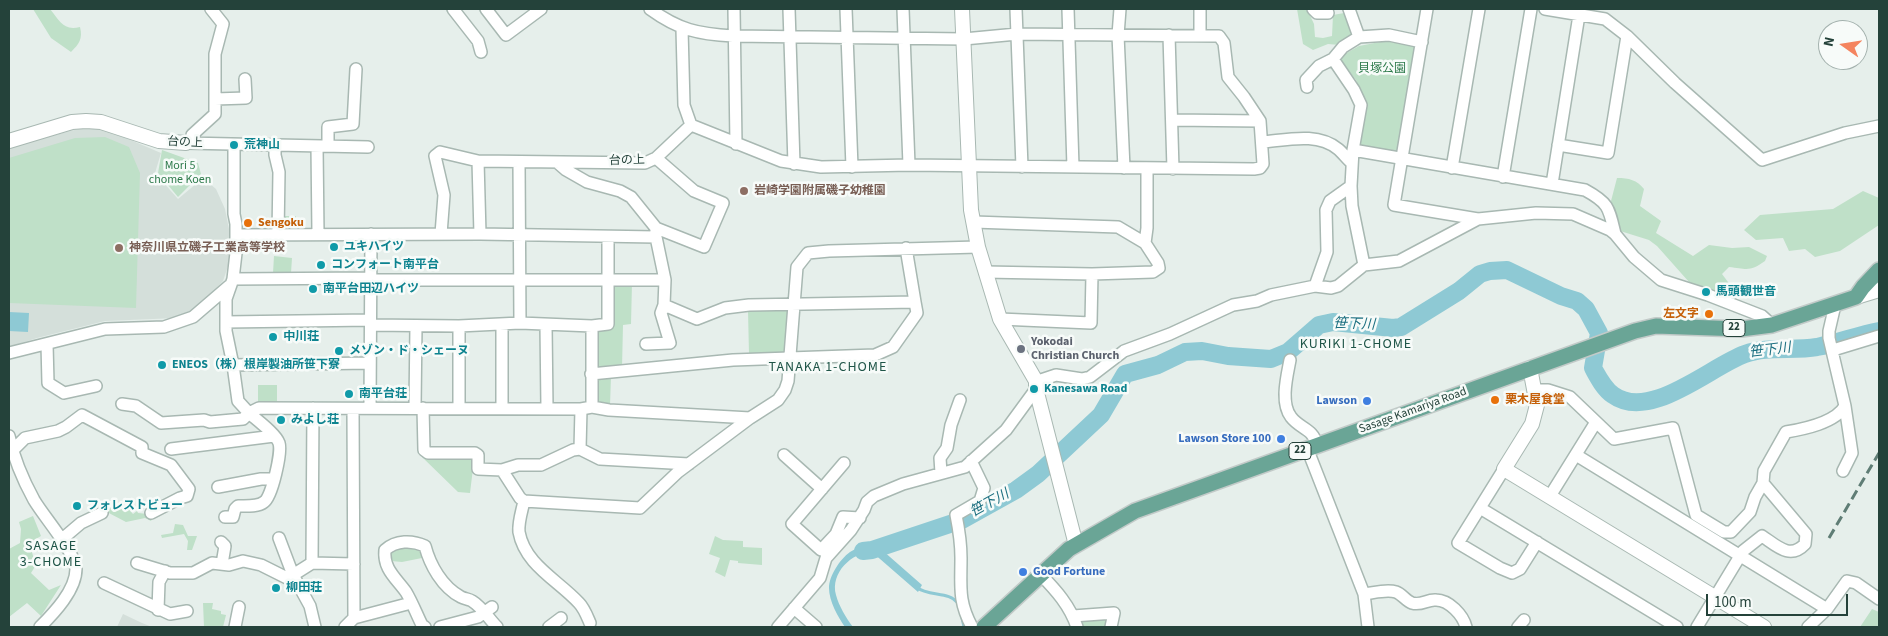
<!DOCTYPE html>
<html>
<head>
<meta charset="utf-8">
<style>
  body { margin:0 }
  #map { position:relative; width:1888px; height:636px; overflow:hidden; background:#e6efeb; font-family:"Source Sans 3",sans-serif }
  canvas { display:block }
  .frame { position:absolute; inset:0; border:10px solid #24423a; pointer-events:none }
  .north { position:absolute; left:1818px; top:20px; width:50px; height:50px; box-sizing:border-box; background:#f7fbf9; border:1px solid #a3b1ad; border-radius:50%; rotate:283deg; font-size:14px; font-weight:700; line-height:20px; text-align:center; color:#24423a }
  .north::after { content:''; display:block; margin:auto; width:18px; height:22px; background:#f4845f; clip-path:polygon(50% 0,100% 100%,50% 72%,0 100%) }
  .scale { position:absolute; left:1706px; top:594px; width:142px; height:22px; box-sizing:border-box; border:2px solid #24423a; border-top:0; padding-left:6px; font-size:15px; line-height:18px; white-space:nowrap; color:#24423a; -webkit-text-stroke:4px #f7fbf9; paint-order:stroke }
</style>
</head>
<body>
<div id="map">
<canvas width="1888" height="636"></canvas>
<div class="frame"></div>
<div class="north">N</div>
<div class="scale">100 m</div>
</div>
<script>
const c = document.querySelector('canvas').getContext('2d');
c.lineJoin = 'round';
function fillPath(path, color) { c.fillStyle = color; c.fill(path, 'evenodd'); }
function strokePath(path, color, width, dash) { c.strokeStyle = color; c.lineWidth = width; c.lineCap = dash ? 'butt' : 'round'; c.setLineDash(dash || []); c.stroke(path); }
function write(font, color, halo, rows, align = 'center') {
  c.font = font + ' "Source Sans 3","Noto Sans JP",sans-serif'; c.lineWidth = 5; c.setLineDash([]); c.textBaseline = 'middle'; c.strokeStyle = halo; c.fillStyle = color; for (const [text, x, y, turn = 0] of rows) {
    c.save(); c.translate(x, y); c.rotate((+turn || 0) * Math.PI / 180); c.textAlign = isNaN(turn) ? turn : align; if (halo) c.strokeText(text, 0, 0); c.fillText(text, 0, 0); c.restore();
  }
}
const built = new Path2D(`
  M 82,128 L 105,129 L 161,153 L 155,173 L 178,199 L 203,178 L 216,189 L 225,209 L 230,234 L 229,263 L 223,281 L 200,306 L 177,318 L 105,321 L 37,338 L 9,347 L 9,147 Z
  M 123,614 L 142,623 L 152,627 L 117,627 Z`);
const green = new Path2D(`
  M 33,9 L 50,9 C 60,21 63,31 80,27 C 83,39 79,44 71,52 L 51,38 Z
  M 1297,9 L 1307,9 L 1314,24 L 1315,37 L 1323,38 L 1332,36 L 1333,15 L 1344,13 L 1350,22 L 1351,35 L 1340,45 L 1328,44 L 1313,50 L 1303,44 Z
  M 1385,41 L 1414,46 L 1415,49 L 1398,150 L 1393,152 L 1362,148 L 1359,142 L 1366,103 L 1356,80 L 1341,61 L 1343,55 L 1359,46 Z
  M 105,137 L 129,147 L 140,173 L 136,308 L 9,303 L 9,158 L 75,138 Z
  M 162,150 L 198,163 L 201,174 L 178,197 L 158,173 Z
  M 1617,178 C 1629,178 1637,180 1644,189 L 1640,206 L 1661,221 L 1656,233 L 1693,256 L 1709,245 L 1732,248 L 1749,247 L 1767,256 L 1765,261 C 1750,272 1747,269 1729,267 L 1722,274 L 1734,290 L 1731,300 L 1720,306 L 1705,300 L 1657,246 L 1649,240 L 1617,230 L 1611,201 Z
  M 1863,191 L 1879,198 L 1879,225 L 1840,251 L 1815,257 L 1805,249 L 1789,251 L 1783,238 L 1756,240 L 1744,230 L 1760,215 L 1833,209 Z
  M 281,216 L 296,216 L 296,229 L 284,229 L 281,226 Z
  M 274,256 L 292,258 L 291,273 L 273,273 Z
  M 612,283 L 632,283 L 631,324 L 623,325 L 622,368 L 597,370 L 596,330 L 611,329 Z
  M 790,310 L 786,354 L 749,354 L 748,311 Z
  M 611,376 L 610,406 L 596,404 L 597,377 Z
  M 258,385 L 277,385 L 277,403 L 258,403 Z
  M 422,457 L 471,457 L 474,460 L 470,493 L 458,492 Z
  M 122,502 L 133,514 L 137,511 L 138,513 L 148,514 L 152,519 L 151,521 L 145,518 L 126,522 L 105,511 Z
  M 33,516 L 41,536 L 29,543 L 36,565 L 31,573 L 49,590 L 61,585 L 41,616 L 27,603 L 9,617 L 9,549 L 20,543 L 21,529 L 19,522 Z
  M 175,524 L 183,525 L 188,536 L 197,536 L 192,550 L 187,550 L 188,541 L 184,534 L 162,538 L 161,535 L 173,533 Z
  M 715,536 L 723,540 L 743,541 L 743,547 L 762,548 L 762,565 L 738,563 L 738,561 L 730,560 L 725,577 L 715,572 L 720,558 L 709,554 Z
  M 394,547 L 421,547 L 422,558 L 402,562 L 391,561 L 389,554 Z
  M 203,603 L 213,603 L 212,609 L 221,611 L 221,614 L 226,615 L 223,627 L 204,627 Z
  M 1872,609 L 1879,612 L 1879,627 L 1860,627 Z
  M 1105,617 L 1109,620 L 1108,627 L 1082,627 L 1080,622 L 1082,619 Z`);
const water = new Path2D(`
  M 9,312 L 29,313 L 28,332 L 9,331 Z
  M 883,542 L 887,547 L 882,550 L 922,585 L 918,592 L 872,552 C 852,552 830,573 836,595 C 839,606 846,618 853,627 L 845,627 C 838,617 829,601 829,588 C 829,576 840,559 850,552 C 859,546 873,545 883,542 Z`);
const stream = new Path2D(`
  M 916,587 C 929,597 949,591 958,603
  M 962,618 L 964,627`);
const river = new Path2D(`
  M 863,551 L 872,550 L 962,520 L 1016,490 L 1038,474 L 1101,415 L 1125,374 L 1158,365 L 1185,352 L 1202,351 L 1228,356 L 1271,359 L 1288,352 L 1319,325 L 1333,322 L 1393,328 L 1401,327 L 1459,291 L 1480,274 L 1490,271 L 1507,270 L 1561,296 L 1577,301 L 1586,309 L 1599,333 L 1593,368 C 1598,377 1604,389 1613,395 C 1650,422 1711,366 1745,354 C 1767,346 1793,351 1817,347 C 1838,343 1858,335 1879,331`);
const minor = new Path2D(`
  M 453,9 L 478,41 L 481,52
  M 486,9 L 506,35 L 541,9
  M 650,9 C 679,30 698,34 733,36 L 964,39 L 1017,34 L 1219,36 L 1224,43 L 1228,77 L 1244,97 L 1260,121 L 1263,164 L 1260,168 L 1254,169 L 909,165 L 821,167 L 781,161 L 691,125
  M 734,9 L 736,144
  M 789,9 L 794,164
  M 846,9 L 852,167
  M 903,9 L 909,165
  M 1016,9 L 1022,167
  M 1068,9 L 1073,167
  M 1120,9 L 1118,35 L 1124,168
  M 1313,9 L 1317,13 L 1328,13
  M 1349,9 L 1359,37
  M 1427,9 L 1394,205 L 1478,219
  M 1545,9 L 1605,19 L 1627,36 L 1675,83 L 1762,160 L 1845,133 L 1879,126
  M 682,29 L 684,105 L 691,125
  M 1169,35 L 1173,169
  M 1200,35 L 1200,9
  M 1333,59 L 1354,90 L 1361,105 L 1353,150 L 1351,186 L 1352,206 L 1364,265
  M 1307,87 L 1306,80 L 1319,66 L 1333,59 L 1343,47 L 1359,37 L 1389,35 L 1422,42
  M 215,99 L 246,98 L 245,79
  M 1172,120 L 1260,121
  M 1262,142 C 1287,140 1317,132 1338,149 C 1343,153 1347,159 1352,163
  M 186,143 L 368,147
  M 191,143 L 192,135 L 215,114 L 215,54 L 223,24 L 211,9
  M 234,145 L 234,214 L 236,224 L 236,253 L 233,279 L 226,299 L 226,331 L 233,365 L 238,401 L 249,413 L 259,408 L 581,409 L 592,407 L 609,410 L 750,418
  M 1558,145 L 1608,153 L 1627,36
  M 275,146 L 275,155 L 279,172 L 278,234
  M 317,146 L 318,234
  M 328,146 L 328,127 L 353,124 L 356,69
  M 1353,150 L 1585,190 C 1609,203 1609,208 1615,234
  M 478,161 L 480,234
  M 519,162 L 520,323
  M 558,163 L 566,170 L 587,182 L 620,191 L 631,197 L 656,228 L 656,237 L 665,280 L 664,305 L 661,313 L 670,343 L 646,344
  M 1452,168 L 1479,9
  M 1503,177 L 1531,9
  M 1552,184 L 1579,15
  M 974,222 L 1118,227 L 1145,243 L 1158,263 L 1159,268 L 1153,272 L 1092,274 L 985,272
  M 656,228 L 704,247 L 723,203 L 694,191 L 656,158
  M 441,234 L 444,195 L 435,156 L 440,152 L 478,161 L 645,163 L 656,158 L 691,125
  M 236,235 L 480,234 L 656,237
  M 1145,243 L 1147,228 L 1147,169
  M 233,279 L 370,278
  M 370,280 L 665,280
  M 1315,286 L 1327,252 L 1326,210 L 1330,201 L 1351,186
  M 664,305 L 697,319 L 725,308 L 749,305 L 915,302 L 906,248
  M 1000,319 L 1091,323 L 1092,274
  M 226,322 L 370,320
  M 371,325 L 459,326 L 520,323 L 592,326 L 608,324 L 608,237
  M 502,325 L 502,408
  M 546,325 L 547,408
  M 459,326 L 459,408
  M 47,344 L 48,383 L 64,393 L 96,386
  M 1833,350 L 1879,336
  M 9,353 L 105,329 L 164,327 L 193,317 L 229,286
  M 1290,360 C 1287,376 1280,403 1291,417 C 1300,429 1313,428 1317,445
  M 233,365 L 370,363
  M 591,374 L 733,360 L 875,355 L 893,347 L 917,313 L 915,302
  M 1534,390 L 1548,390 L 1570,397 L 1614,439 L 1673,428 L 1696,515 L 1724,532 L 1731,532 L 1750,512 L 1755,497 L 1763,483 L 1764,471 L 1786,432 C 1804,429 1835,423 1845,406 L 1829,338 L 1829,331 L 1835,305
  M 122,404 L 136,406 L 161,423 L 204,420 L 210,422 L 243,419 L 249,413 C 257,420 276,434 279,443 C 282,452 272,497 264,502 C 258,507 245,506 238,506 L 235,509 L 233,517 L 225,517
  M 415,407 L 416,326
  M 592,407 L 592,326
  M 370,408 L 371,234
  M 423,408 L 424,450 L 428,453 L 475,453 L 478,455 L 478,469 L 502,470
  M 353,409 L 354,618
  M 9,436 C 14,459 23,480 34,500 C 44,517 75,552 76,569 C 76,590 54,613 40,627
  M 1307,448 L 1364,594 L 1368,627
  M 171,449 L 274,436
  M 580,449 L 581,409
  M 12,451 L 25,438 L 58,431 L 66,427 L 82,415 L 142,447 L 142,453 L 171,465 L 189,489 L 187,496 L 180,498 L 151,513
  M 784,455 L 822,489
  M 1576,455 L 1827,609
  M 971,461 L 984,488 L 980,501 L 956,515 C 959,530 961,544 961,558 C 961,587 958,601 972,627
  M 844,463 L 792,524 L 821,550 L 836,534 L 843,517 L 860,518
  M 1504,469 L 1458,543 L 1500,568 L 1512,573 L 1520,569 L 1537,542
  M 1843,471 L 1852,453 L 1845,406
  M 941,473 L 940,458 L 947,448 L 951,425 L 960,400
  M 218,487 L 261,479 L 273,479
  M 1550,496 L 1596,422
  M 524,501 L 640,508 L 678,472 L 750,418 L 778,400 L 785,390 L 788,381 L 797,267 L 808,253 L 829,251 L 978,247
  M 1480,508 L 1677,627
  M 279,538 L 293,575 L 310,606 L 315,627
  M 61,540 L 81,523 L 102,513
  M 221,542 L 225,546 L 222,564
  M 137,563 L 170,573 L 193,573 L 212,563 L 229,565 L 243,561 L 261,565 L 291,580 L 295,579
  M 312,563 L 313,408
  M 1040,574 C 1056,590 1070,606 1077,627
  M 293,575 L 312,563 L 354,564
  M 104,583 L 170,614 L 187,611
  M 1364,594 C 1374,593 1386,589 1396,592 C 1402,594 1406,601 1412,603 C 1422,606 1427,599 1436,600 C 1449,600 1463,615 1466,627
  M 794,608 L 816,627
  M 158,610 L 159,582 L 165,571
  M 1073,616 L 1114,613 L 1111,627
  M 590,623 C 587,616 584,608 579,603 C 558,580 525,565 519,532 C 518,522 522,511 524,501 L 520,498 L 502,470 L 518,465 L 541,465 L 573,450 L 580,449 L 600,459 L 689,464
  M 235,627 L 239,607
  M 345,627 L 354,618 L 411,603
  M 425,627 L 422,625 C 417,615 412,602 406,592 C 396,578 383,569 385,550 C 396,540 412,540 425,546 C 430,565 442,587 461,597 C 465,599 469,599 472,601 C 482,607 489,619 497,627
  M 440,627 L 478,617 L 492,607
  M 549,627 L 561,618
  M 778,627 L 820,578 L 826,558 L 851,530 L 864,510 L 867,502 L 874,496 L 903,484 L 965,467 L 1006,430 L 1036,389 L 1038,381 L 1056,375 L 1082,379 L 1090,377 L 1124,351 L 1170,334 L 1233,305 L 1257,301 L 1271,295 L 1315,286 L 1331,288 L 1338,286 L 1364,265 L 1399,261 L 1478,219 L 1536,213 L 1573,214 L 1610,230 L 1615,234 L 1634,257 L 1661,280 L 1708,295 L 1762,316 L 1772,325
  M 1518,627 L 1524,620
  M 1697,627 L 1743,551 L 1762,536 C 1777,546 1790,560 1805,544 L 1806,534 L 1763,483
  M 1808,627 L 1827,609 L 1847,581 L 1856,583 L 1879,599`);
const tertiary = new Path2D(`
  M 962,9 L 971,210 L 978,247 L 1000,319 L 1036,381 L 1036,389 L 1076,545
  M 9,141 L 72,122 L 86,121 L 101,122 L 159,141 L 186,143
  M 1856,297 L 1879,290
  M 1530,368 L 1537,405 L 1532,424 L 1504,469 L 1764,627`);
const primary = new Path2D(`
  M 984,627 L 1069,549 L 1135,511 L 1635,331 L 1656,326 L 1741,329 L 1772,325 L 1856,297 L 1863,287 L 1879,270`);
const rail = new Path2D(`
  M 1829,538 L 1879,453`);
const markers = [
  [234,145,5,"#0f9aa8"],
  [744,191,5,"#8d6e63"],
  [248,223,5,"#e8710a"],
  [334,247,5,"#0f9aa8"],
  [119,248,5,"#8d6e63"],
  [321,265,5,"#0f9aa8"],
  [313,289,5,"#0f9aa8"],
  [1706,292,5,"#0f9aa8"],
  [1709,314,5,"#e8710a"],
  [273,337,5,"#0f9aa8"],
  [1021,349,5,"#6b7280"],
  [339,351,5,"#0f9aa8"],
  [162,365,5,"#0f9aa8"],
  [1034,389,5,"#0f9aa8"],
  [349,394,5,"#0f9aa8"],
  [1495,400,5,"#e8710a"],
  [1367,401,5,"#3f7fe0"],
  [281,420,5,"#0f9aa8"],
  [1281,439,5,"#3f7fe0"],
  [77,506,5,"#0f9aa8"],
  [1023,572,5,"#3f7fe0"],
  [276,588,5,"#0f9aa8"]
];
const shields = [
  [1734,328,22],
  [1300,451,22]
];
const shieldNames = [
  ["22",1734,328],
  ["22",1300,451]
];
const parkNames = [
  ["貝塚公園",1382,69],
  ["Mori 5",180,166],
  ["chome Koen",180,180]
];
const streetNames = [
  ["台の上",185,143,3],
  ["台の上",627,161,-2],
  ["Sasage Kamariya Road",1413,411,-20]
];
const cultureNames = [
  ["荒神山",244,145],
  ["ユキハイツ",344,247],
  ["コンフォート南平台",331,265],
  ["南平台田辺ハイツ",323,289],
  ["馬頭観世音",1716,292],
  ["中川荘",283,337],
  ["メゾン・ド・シェーヌ",349,351],
  ["ENEOS（株）根岸製油所笹下寮",172,365],
  ["Kanesawa Road",1044,389],
  ["南平台荘",359,394],
  ["みよし荘",291,420],
  ["フォレストビュー",87,506],
  ["柳田荘",286,588]
];
const educationNames = [
  ["岩崎学園附属磯子幼稚園",754,191],
  ["神奈川県立磯子工業高等学校",129,248]
];
const foodNames = [
  ["Sengoku",258,223],
  ["左文字",1699,314,"right"],
  ["栗木屋食堂",1505,400]
];
const worshipNames = [
  ["Yokodai",1031,342],
  ["Christian Church",1031,356]
];
const shopNames = [
  ["Lawson",1357,401],
  ["Lawson Store 100",1271,439],
  ["Good Fortune",1033,572,"left"]
];
const waterNames = [
  ["笹下川",1354,325,2],
  ["笹下川",1770,351,-7],
  ["笹下川",990,504,-29]
];
const neighbourhoodNames = [
  ["KURIKI 1-CHOME",1356,345],
  ["TANAKA 1-CHOME",828,368],
  ["SASAGE",51,547],
  ["3-CHOME",51,563]
];
fillPath(built, '#d4dfda');
fillPath(green, '#bfe0c8');
fillPath(water, '#8ec9d4');
strokePath(stream, '#8ec9d4', 3);
strokePath(river, '#8ec9d4', 18);
strokePath(minor, '#a8b8b2', 14);
strokePath(tertiary, '#a8b8b2', 16);
strokePath(primary, '#c2cac8', 18);
strokePath(minor, '#fff', 11);
strokePath(tertiary, '#fff', 14);
strokePath(primary, '#6aa596', 15);
strokePath(rail, '#5f7d75', 3, [10, 5]);
for (const [x, y, r, color] of markers) { const dot = new Path2D(); dot.arc(x, y, r, 0, 2 * Math.PI); c.fillStyle = color; c.fill(dot); strokePath(dot, '#f7fbf9', 2); }
for (const [x, y, w] of shields) { const box = new Path2D(); box.roundRect(x - w / 2, y - 8.5, w, 17, 4); c.fillStyle = '#f7fbf9'; c.fill(box); strokePath(box, '#24423a', 1); }
write('bold 11px', '#24423a', null, shieldNames);
write('12px', '#2d7a4b', '#f7fbf9', parkNames);
write('12px', '#24423a', '#f7fbf9', streetNames);
write('bold 12px', '#0d838f', '#f7fbf9', cultureNames, 'left');
write('bold 12px', '#785e54', '#f7fbf9', educationNames, 'left');
write('bold 12px', '#c56008', '#f7fbf9', foodNames, 'left');
write('bold 12px', '#5b616d', '#f7fbf9', worshipNames, 'left');
write('bold 12px', '#366cbe', '#f7fbf9', shopNames, 'right');
write('italic 14px', '#1c6f80', '#f7fbf9', waterNames);
c.letterSpacing = '1px';
write('14px', '#1f5548', '#f7fbf9', neighbourhoodNames);
c.letterSpacing = '0px';
</script>
</body>
</html>
